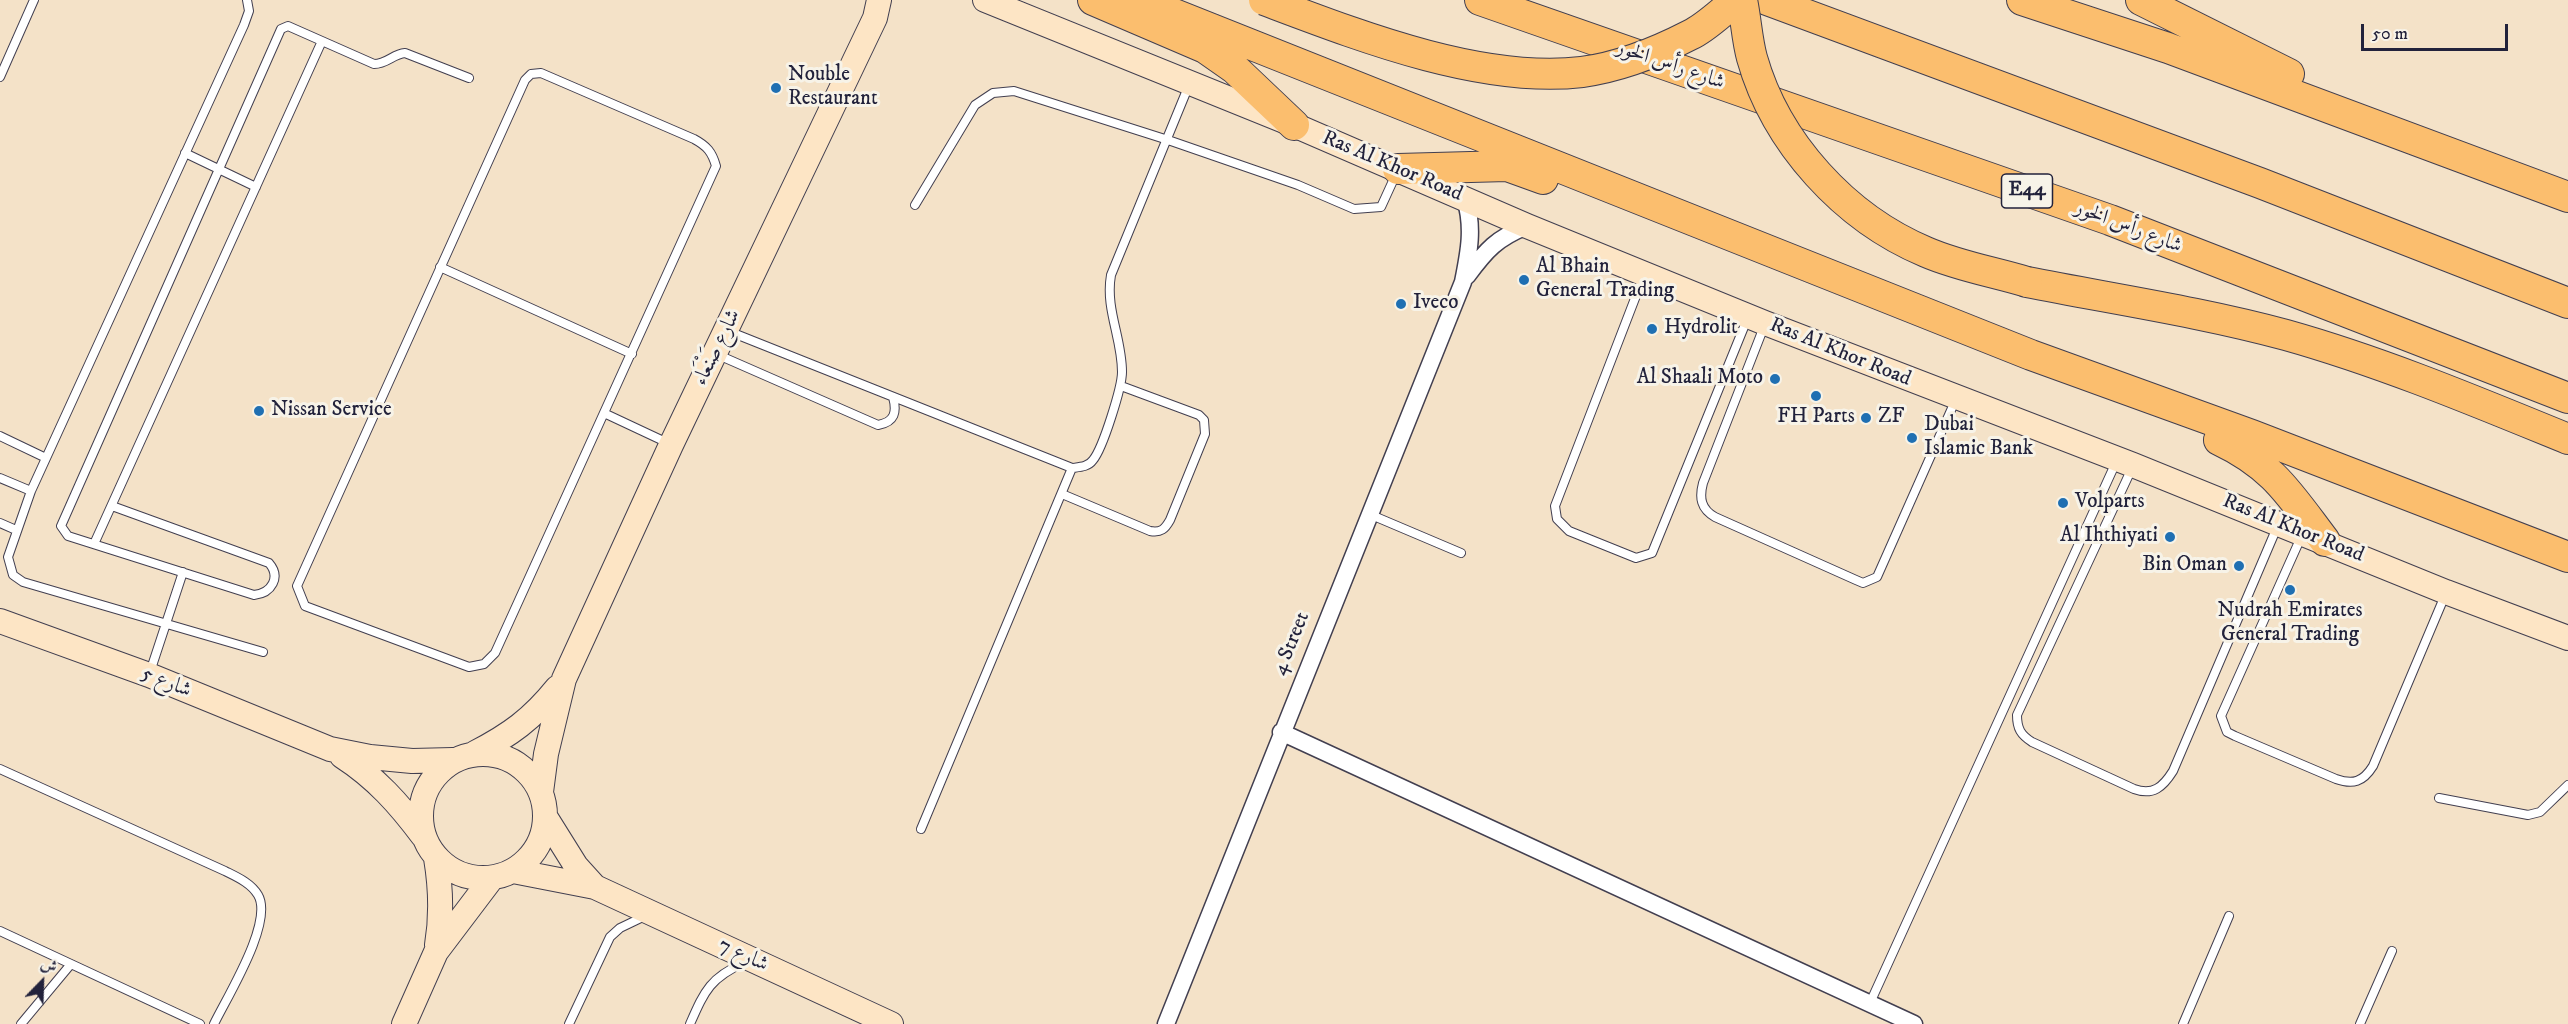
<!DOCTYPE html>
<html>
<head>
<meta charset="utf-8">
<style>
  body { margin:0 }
  #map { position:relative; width:2568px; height:1024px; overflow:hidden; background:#f4e2c8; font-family:"IM FELL DW Pica",Amiri,serif }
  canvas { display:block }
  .north { position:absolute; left:12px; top:952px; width:60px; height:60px; -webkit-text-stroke:4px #f7f3e8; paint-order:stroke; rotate:23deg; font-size:16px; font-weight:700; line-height:24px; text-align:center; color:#22223b }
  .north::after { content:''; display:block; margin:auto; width:21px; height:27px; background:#22223b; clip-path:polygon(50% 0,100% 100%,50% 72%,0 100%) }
  .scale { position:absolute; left:2361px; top:24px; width:147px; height:27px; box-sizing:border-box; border:3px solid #22223b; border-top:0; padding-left:8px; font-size:18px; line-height:21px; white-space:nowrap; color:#22223b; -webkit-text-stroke:4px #f7f3e8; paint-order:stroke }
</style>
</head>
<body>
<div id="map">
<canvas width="2568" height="1024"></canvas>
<div class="north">ش</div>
<div class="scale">50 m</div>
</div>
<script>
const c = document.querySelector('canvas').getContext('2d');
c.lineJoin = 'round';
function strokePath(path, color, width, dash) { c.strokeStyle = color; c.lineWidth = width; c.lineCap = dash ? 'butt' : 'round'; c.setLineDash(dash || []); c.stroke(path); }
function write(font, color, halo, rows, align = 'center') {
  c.font = font + ' "IM FELL DW Pica",Amiri,serif'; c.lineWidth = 6; c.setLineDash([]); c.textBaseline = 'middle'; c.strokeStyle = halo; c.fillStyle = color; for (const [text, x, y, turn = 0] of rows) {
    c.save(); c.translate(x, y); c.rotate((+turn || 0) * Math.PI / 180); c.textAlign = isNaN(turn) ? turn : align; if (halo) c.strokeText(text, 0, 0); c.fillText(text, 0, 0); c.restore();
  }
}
const lane = new Path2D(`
  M 247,0 L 249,11 L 244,25 L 31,491 L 8,557 L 13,575 L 23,582 L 263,652
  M 541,73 L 694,139 C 707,146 712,152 716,166 L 495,653 L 484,664 L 469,667 L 305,606 L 297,586 L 525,80 L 531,74 Z
  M 0,77 L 34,0
  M 185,153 L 256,187
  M 915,205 L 975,105 L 993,93 L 1014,91 L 1168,140 L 1298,185 L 1354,209 L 1381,207 L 1397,172
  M 440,267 L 632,354
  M 1644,275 L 1555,506 L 1557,519 L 1569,531 L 1636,558 L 1652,553 L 1748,317
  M 1765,324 L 1703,483 C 1699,498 1701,509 1715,517 L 1856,580 L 1863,583 L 1877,577 L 1956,399
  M 728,331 L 1072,468 C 1080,467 1088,467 1093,460 C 1103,448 1122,387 1122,372 C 1122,338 1105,309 1111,275 L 1189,85
  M 716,354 L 878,425 C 895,422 897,412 893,397
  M 606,414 L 670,444
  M 0,436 L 46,458
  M 2133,466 L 2017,715 C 2017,729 2021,735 2032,742 L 2134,789 C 2153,796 2163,787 2173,771 L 2278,525
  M 0,478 L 31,491
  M 1062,494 L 1150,531 C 1161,533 1165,529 1170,520 L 1205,434 L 1204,420 L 1199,415 L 1121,386
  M 112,506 L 269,563 C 281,577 272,593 254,595 L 68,536 L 61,526 L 281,29 L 288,26 L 374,64 C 387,64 393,54 405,53 L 469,78
  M 1369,514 L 1461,553
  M 0,523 L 16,530
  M 2302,535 L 2221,716 L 2227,732 L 2235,736 L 2336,779 C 2353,785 2363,782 2373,766 L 2446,593
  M 94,544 L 322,41
  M 150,672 L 183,572
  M 0,769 L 225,871 C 237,877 251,883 258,895 C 274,922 227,997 214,1024
  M 2439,798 L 2528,815 L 2540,812 L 2568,785
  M 921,829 L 1072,468
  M 0,931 L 200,1024
  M 1870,1003 L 2117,460
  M 21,1024 L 71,964
  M 569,1024 L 610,937 L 620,928 L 645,916
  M 690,1024 C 705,990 710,978 745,962
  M 2183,1024 L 2229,916
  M 2360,1024 L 2392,951`);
const street = new Path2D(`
  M 1467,276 C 1486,250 1497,238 1527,226
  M 1281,732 L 1914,1024
  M 1166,1024 L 1463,282 C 1469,252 1474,228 1465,198`);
const secondary = new Path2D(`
  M 985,0 L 1294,125 L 1527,226 L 1765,323 L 2133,465 L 2446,592 L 2568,638
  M 0,621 L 149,675 L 330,749 L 370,757 L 412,761 L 453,760
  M 475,753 C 510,735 532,719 557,688
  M421 816a62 62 0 1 1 124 0a62 62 0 1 1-124 0Z
  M 342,756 C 376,778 399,804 423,836
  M 541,792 L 546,754 L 564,679 L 671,445 L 875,18 L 879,0
  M 546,818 L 576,866 L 595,887
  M 436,858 C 441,888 442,915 437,945
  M 513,871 L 595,887 L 891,1024
  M 404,1024 L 436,952 L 492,878`);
const highway = new Path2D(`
  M 1093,0 L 1205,48 L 1235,69 L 1294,125
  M 1139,0 L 2031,355 L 2252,435 L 2568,557
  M 1480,0 L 2110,220 L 2568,398
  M 1767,0 L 2260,183 L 2568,303
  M 2022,0 L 2168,48 L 2568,197
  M 2141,0 L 2289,74
  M 1398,169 L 1507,166 L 1543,179
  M 2027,282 C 2113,299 2201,312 2286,335 C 2382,362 2475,401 2568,439
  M 2219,440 C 2274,466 2290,495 2325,541`);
const highwayBridge = new Path2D(`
  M 1264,0 C 1357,35 1481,84 1582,72 C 1619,67 1657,52 1690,35 C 1707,27 1722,11 1737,0
  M 1742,0 C 1746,19 1747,40 1752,58 C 1776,143 1845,218 1926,252 C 1958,266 1994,272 2027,282`);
const markers = [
  [776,88,6,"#1f6fb2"],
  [1524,280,6,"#1f6fb2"],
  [1401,304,6,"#1f6fb2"],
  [1652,329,6,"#1f6fb2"],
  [1775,379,6,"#1f6fb2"],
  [1816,396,6,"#1f6fb2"],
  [259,411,6,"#1f6fb2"],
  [1866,418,6,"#1f6fb2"],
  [1912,438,6,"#1f6fb2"],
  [2063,503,6,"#1f6fb2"],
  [2170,537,6,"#1f6fb2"],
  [2239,566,6,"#1f6fb2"],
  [2290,590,6,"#1f6fb2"]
];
const shields = [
  [2027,191,51]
];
const shieldNames = [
  ["E44",2027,191]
];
const streetNames = [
  ["شارع رأس الخور",1670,66,19],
  ["Ras Al Khor Road",1392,167,23],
  ["شارع رأس الخور",2128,228,21],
  ["شارع صَنْعَاء",718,348,-64],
  ["Ras Al Khor Road",1840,353,22],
  ["Ras Al Khor Road",2293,529,22],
  ["4 Street",1292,644,-68],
  ["شارع 5",166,683,22],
  ["شارع 7",743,956,25]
];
const poiNames = [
  ["Nouble",788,76],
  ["Restaurant",788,100],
  ["Al Bhain",1536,268],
  ["General Trading",1536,292],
  ["Iveco",1413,304],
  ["Hydrolit",1664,329],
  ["Al Shaali Moto",1763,379,"right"],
  ["Nissan Service",271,411],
  ["FH Parts",1816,418,"center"],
  ["ZF",1878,418],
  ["Dubai",1924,426],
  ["Islamic Bank",1924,450],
  ["Volparts",2075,503],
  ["Al Ihthiyati",2158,537,"right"],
  ["Bin Oman",2227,566,"right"],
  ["Nudrah Emirates",2290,612,"center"],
  ["General Trading",2290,636,"center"]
];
strokePath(lane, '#423f50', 10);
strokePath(street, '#423f50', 19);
strokePath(secondary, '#423f50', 26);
strokePath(highway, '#423f50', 32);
strokePath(lane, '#fff', 8);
strokePath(street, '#fff', 16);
strokePath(secondary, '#fde5c5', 24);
strokePath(highway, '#fbbe6e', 30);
strokePath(highwayBridge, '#423f50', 32, []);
strokePath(highwayBridge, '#fbbe6e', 30);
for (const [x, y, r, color] of markers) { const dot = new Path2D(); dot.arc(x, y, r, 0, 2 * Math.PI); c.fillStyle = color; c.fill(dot); strokePath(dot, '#f7f3e8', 2); }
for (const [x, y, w] of shields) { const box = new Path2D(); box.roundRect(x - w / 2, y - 17, w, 34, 4.5); c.fillStyle = '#f7f3e8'; c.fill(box); strokePath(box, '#22223b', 1.5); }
write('bold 20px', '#22223b', null, shieldNames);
write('21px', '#22223b', '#f7f3e8', streetNames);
write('21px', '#22223b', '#f7f3e8', poiNames, 'left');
</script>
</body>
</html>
